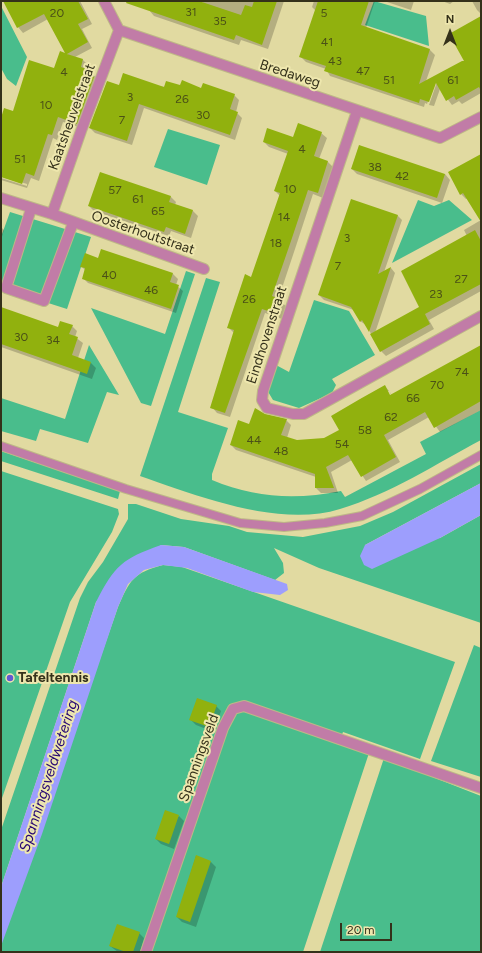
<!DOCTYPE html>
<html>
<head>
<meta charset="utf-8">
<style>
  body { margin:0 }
  #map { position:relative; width:482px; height:953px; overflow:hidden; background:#e1daa1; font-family:Figtree,sans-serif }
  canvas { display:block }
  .frame { position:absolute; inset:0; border:2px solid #34311a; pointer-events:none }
  .north { position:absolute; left:430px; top:12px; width:40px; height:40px; -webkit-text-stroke:3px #eee7ae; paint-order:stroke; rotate:0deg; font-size:11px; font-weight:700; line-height:16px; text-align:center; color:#34311a }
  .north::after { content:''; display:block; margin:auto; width:14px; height:18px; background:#34311a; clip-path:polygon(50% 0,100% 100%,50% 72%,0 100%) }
  .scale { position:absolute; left:340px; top:923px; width:52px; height:18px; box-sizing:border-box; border:2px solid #34311a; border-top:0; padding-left:5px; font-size:12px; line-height:14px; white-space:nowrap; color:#34311a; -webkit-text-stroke:3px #eee7ae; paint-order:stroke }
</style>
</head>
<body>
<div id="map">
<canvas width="482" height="953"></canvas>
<div class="frame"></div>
<div class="north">N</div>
<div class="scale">20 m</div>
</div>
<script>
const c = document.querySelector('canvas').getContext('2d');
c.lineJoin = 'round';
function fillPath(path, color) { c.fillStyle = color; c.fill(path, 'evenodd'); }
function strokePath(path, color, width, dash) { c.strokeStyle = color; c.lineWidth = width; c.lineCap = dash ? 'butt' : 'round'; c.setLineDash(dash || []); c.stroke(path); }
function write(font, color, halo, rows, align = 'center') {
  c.font = font + ' Figtree,sans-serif'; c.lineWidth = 4; c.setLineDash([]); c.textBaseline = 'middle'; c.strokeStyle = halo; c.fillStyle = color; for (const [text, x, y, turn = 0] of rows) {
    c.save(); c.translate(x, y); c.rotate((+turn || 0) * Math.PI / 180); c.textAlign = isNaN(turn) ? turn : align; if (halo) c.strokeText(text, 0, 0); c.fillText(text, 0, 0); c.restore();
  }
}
const green = new Path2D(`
  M 374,1 L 426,16 L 429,46 L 365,25 Z
  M 1,6 L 27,57 L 16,86 L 7,79 L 1,68 Z
  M 168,129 L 220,145 L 207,185 L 154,167 Z
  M 418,200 L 434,206 L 449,200 L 472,220 L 392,263 Z
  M 10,212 L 91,237 L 67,309 L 1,288 L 1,237 Z
  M 186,271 L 195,274 L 151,406 L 141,403 L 91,308 L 165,334 Z
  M 206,278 L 220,282 L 178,412 L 228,428 L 212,474 L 212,480 C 255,498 296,500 341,491 L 345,497 L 426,454 L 420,442 L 481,410 L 481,440 C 436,464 390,494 340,509 C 279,528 198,496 140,476 Z
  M 314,300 L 349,311 L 375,355 L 332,379 L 336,385 L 332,393 L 299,408 L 273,400 L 267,390 L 276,365 L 289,372 Z
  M 89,345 L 119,395 L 107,392 L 88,443 L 40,429 L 36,441 L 1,431 L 1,398 L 65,419 Z
  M 1,451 L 120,491 L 118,499 L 1,461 Z
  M 481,464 L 481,483 L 365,545 L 440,538 L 481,515 L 481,623 L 319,568 L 274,548 L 283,563 L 284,573 L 275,580 L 184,547 L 161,545 L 96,602 L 1,887 L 1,830 L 80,598 L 88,582 L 103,562 L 128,519 L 128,504 L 136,504 L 181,519 L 229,526 L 247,532 L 303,537 L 360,526 L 393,512 Z
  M 1,471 L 118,509 L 119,514 L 112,532 L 70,602 L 1,801 Z
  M 163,565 L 182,567 L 455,662 L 420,759 L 343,732 L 339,743 L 369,753 L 303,952 L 1,952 L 1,943 L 118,607 C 130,580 133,573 163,565 Z
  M 474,645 L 481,648 L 481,777 L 431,761 Z
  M 384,758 L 481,796 L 481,952 L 320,952 Z`);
const water = new Path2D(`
  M 481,483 L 481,515 L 440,538 L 372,569 L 364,565 L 360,556 L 365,545 Z
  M 161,545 L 184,547 L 287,584 L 288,590 L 280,595 L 253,592 L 187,568 L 163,565 L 144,570 L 128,584 L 118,607 L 42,834 L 1,946 L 1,887 L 96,602 C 115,565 122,559 161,545 Z`);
const shadow = new Path2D(`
  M 4,1 L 80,1 L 92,24 L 82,29 L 92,48 L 75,57 L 83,60 L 88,65 L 86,70 L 96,77 L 82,128 L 63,122 L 57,140 L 53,138 L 39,181 L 31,178 L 27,188 L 1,180 L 1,178 L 27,186 L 27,184 L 1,176 L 1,121 L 13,113 L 68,55 L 48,19 L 23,33 L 18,27 Z
  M 152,1 L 195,1 L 204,4 L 202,1 L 284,1 L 268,49 L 241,40 L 239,45 L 154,16 L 149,10 Z
  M 314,1 L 375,1 L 366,28 L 430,50 L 435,55 L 426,81 L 466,63 L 481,16 L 481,93 L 462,104 L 459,101 L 452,105 L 440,89 L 434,106 L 429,105 L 437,82 L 435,82 L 427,104 L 425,103 L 424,107 L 330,76 L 326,69 L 306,62 L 301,57 L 316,11 L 312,7 Z
  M 384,1 L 414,1 L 411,10 Z
  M 442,1 L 454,1 L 450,4 Z
  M 472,1 L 481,1 L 481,14 L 477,10 Z
  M 120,86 L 181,87 L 234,95 L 239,100 L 236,112 L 242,118 L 235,140 L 144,108 L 132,145 L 95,133 L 90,128 Z
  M 321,133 L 327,138 L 319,159 L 328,162 L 333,167 L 323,198 L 313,194 L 296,246 L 278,300 L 286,306 L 282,319 L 265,313 L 230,417 L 217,413 L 212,407 L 234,333 L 228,327 L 252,278 L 280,196 L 275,191 L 288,154 L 269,147 L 264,142 Z
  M 481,155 L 481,220 L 468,198 L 466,199 L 461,194 Z
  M 352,169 L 445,174 L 450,180 L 442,203 L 357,174 Z
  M 100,173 L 171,197 L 176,202 L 175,205 L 193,211 L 198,216 L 191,238 L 171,231 L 169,236 L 94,211 L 89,206 Z
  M 352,200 L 398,216 L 402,220 L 384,272 L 391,268 L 395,273 L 375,333 L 421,307 L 467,236 L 464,230 L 481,220 L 481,291 L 429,320 L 434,329 L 386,356 L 381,351 L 366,325 L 360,321 L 354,310 L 324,300 L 319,295 Z
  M 1,227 L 4,230 L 1,240 Z
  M 99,259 L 151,266 L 173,274 L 178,279 L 176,285 L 183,291 L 176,313 L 88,283 L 83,278 L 85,270 L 81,266 Z
  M 1,308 L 58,328 L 72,326 L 77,331 L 75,337 L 83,343 L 78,358 L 91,363 L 96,368 L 92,379 L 1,347 Z
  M 481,346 L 481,410 L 440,432 L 429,417 L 388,440 L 400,462 L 366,481 L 352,460 L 331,472 L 338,493 L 321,493 L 316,488 L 316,477 L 236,450 L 231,445 L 250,426 L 265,415 L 286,420 L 291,425 L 287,438 L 297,441 L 325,439 L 340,431 L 385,386 L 389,391 L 387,391 L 392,400 L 394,399 L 389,391 L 392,395 Z
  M 216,706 L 221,711 L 214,732 L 196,725 L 191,720 Z
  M 179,816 L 184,821 L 174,849 L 161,844 L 156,839 Z
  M 196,856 L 211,862 L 216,867 L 196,927 L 182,922 L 177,917 Z
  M 139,933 L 144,938 L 140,952 L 118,952 L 110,946 Z`);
const building = new Path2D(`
  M 3,1 L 78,1 L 88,19 L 78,24 L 88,42 L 67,54 L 83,59 L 81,67 L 92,71 L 90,75 L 94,77 L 77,124 L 58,117 L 52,135 L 48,134 L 34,176 L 26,173 L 22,184 L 1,177 L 1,118 L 4,108 L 13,111 L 29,60 L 54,68 L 60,51 L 65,53 L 44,14 L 17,28 Z
  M 127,1 L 199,1 L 241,15 L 245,5 L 252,7 L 254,1 L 277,1 L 262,45 L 236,35 L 234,40 L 126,3 Z
  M 318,1 L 369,1 L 361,25 L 430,49 L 419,84 L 462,61 L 464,61 L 449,34 L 481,16 L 481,91 L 479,87 L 456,100 L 454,96 L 446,101 L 436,83 L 429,102 L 420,99 L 419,103 L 324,71 L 326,66 L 299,57 Z
  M 123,73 L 164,87 L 166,81 L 180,85 L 182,80 L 201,88 L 203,83 L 235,94 L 230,109 L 238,112 L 230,135 L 139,104 L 127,141 L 89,128 L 107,81 L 119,85 Z
  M 298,123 L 322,132 L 314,156 L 328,161 L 318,193 L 308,190 L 291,241 L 272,296 L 282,300 L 277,314 L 262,309 L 225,413 L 210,408 L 234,330 L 227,328 L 245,274 L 251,277 L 280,193 L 274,191 L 288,151 L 263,142 L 267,128 L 293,137 Z
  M 359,145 L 445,174 L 437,198 L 351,169 Z
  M 481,154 L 481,222 L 463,193 L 460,195 L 448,172 Z
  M 100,172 L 171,196 L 169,202 L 193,210 L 185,234 L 166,227 L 164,232 L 88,206 Z
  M 351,199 L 398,215 L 378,274 L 391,267 L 369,332 L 362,320 L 360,322 L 351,307 L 318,295 Z
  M 475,230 L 481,241 L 481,284 L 425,314 L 430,324 L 380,352 L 370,334 L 419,307 L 401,271 Z
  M 101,249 L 173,273 L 170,282 L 179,285 L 171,309 L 82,279 L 85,268 L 80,267 L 85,253 L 98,258 Z
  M 1,307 L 58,327 L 60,321 L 73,325 L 69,334 L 78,337 L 72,355 L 91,362 L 87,374 L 1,344 Z
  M 481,345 L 481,401 L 434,428 L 425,412 L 384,435 L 396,457 L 361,477 L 348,455 L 326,467 L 334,488 L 315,488 L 315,474 L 230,445 L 238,420 L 249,424 L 255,408 L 265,414 L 287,419 L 281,435 L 297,440 L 324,438 L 339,430 L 331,416 L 360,399 L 385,385 L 390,395 Z
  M 197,698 L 217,705 L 209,727 L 189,720 Z
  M 165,810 L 179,815 L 169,844 L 155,839 Z
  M 196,855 L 211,861 L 190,922 L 176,917 Z
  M 117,924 L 140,932 L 133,952 L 126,952 L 109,946 Z`);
const lane = new Path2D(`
  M 1,446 L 126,489 L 240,523 L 284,527 L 325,523 L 362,516 L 420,489 L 481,455`);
const street = new Path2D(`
  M 104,1 L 119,30 L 440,138 L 481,117
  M 357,111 L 263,391 L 262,400 L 267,408 L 293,414 L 304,414 L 481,316
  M 1,198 L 52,214 L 204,269
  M 31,209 L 6,288 L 44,301 L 73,223
  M 52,214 L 81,131 L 119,30
  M 146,952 L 223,728 L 233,709 L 244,706 L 481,788`);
const markers = [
  [10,678,4,"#6258d1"]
];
const numberNames = [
  ["31",191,12],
  ["20",57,13],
  ["5",324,13],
  ["35",220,21],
  ["41",327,42],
  ["43",335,61],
  ["47",363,71],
  ["4",64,72],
  ["51",389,80],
  ["61",453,80],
  ["3",130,97],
  ["26",182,99],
  ["10",46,105],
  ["30",203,115],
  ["7",122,120],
  ["4",302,149],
  ["51",20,159],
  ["38",375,167],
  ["42",402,176],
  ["10",290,189],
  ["57",115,190],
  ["61",138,199],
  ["65",158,211],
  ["14",284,217],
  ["3",347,238],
  ["18",276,243],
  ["7",338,266],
  ["40",109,275],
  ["27",461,279],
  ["46",151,290],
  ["23",436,294],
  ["26",249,299],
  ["30",21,337],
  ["34",53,340],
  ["74",462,372],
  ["70",437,385],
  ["66",413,398],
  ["62",391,417],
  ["58",365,430],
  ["44",254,440],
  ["54",342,444],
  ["48",281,451]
];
const streetNames = [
  ["Bredaweg",290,74,18],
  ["Kaatsheuvelstraat",72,117,-70],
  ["Oosterhoutstraat",143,233,19],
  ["Eindhovenstraat",267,335,-72],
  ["Spanningsveld",199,758,-70]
];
const poiNames = [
  ["Tafeltennis",18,678]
];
const waterNames = [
  ["Spanningsveldwetering",49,776,-72]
];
fillPath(green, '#49bd8c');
fillPath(water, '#9d9efd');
fillPath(shadow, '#0003');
fillPath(building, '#91b10e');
strokePath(lane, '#beb886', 10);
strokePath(street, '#beb886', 12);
strokePath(lane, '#c17ca7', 8);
strokePath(street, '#c17ca7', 10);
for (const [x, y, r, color] of markers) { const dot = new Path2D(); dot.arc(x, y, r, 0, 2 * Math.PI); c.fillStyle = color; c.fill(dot); strokePath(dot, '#eee7ae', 1.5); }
write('12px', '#4b5117', null, numberNames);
write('14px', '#34311a', '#eee7ae', streetNames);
write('bold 14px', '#34311a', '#eee7ae', poiNames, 'left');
write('italic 15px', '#260673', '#eee7ae', waterNames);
</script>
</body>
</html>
